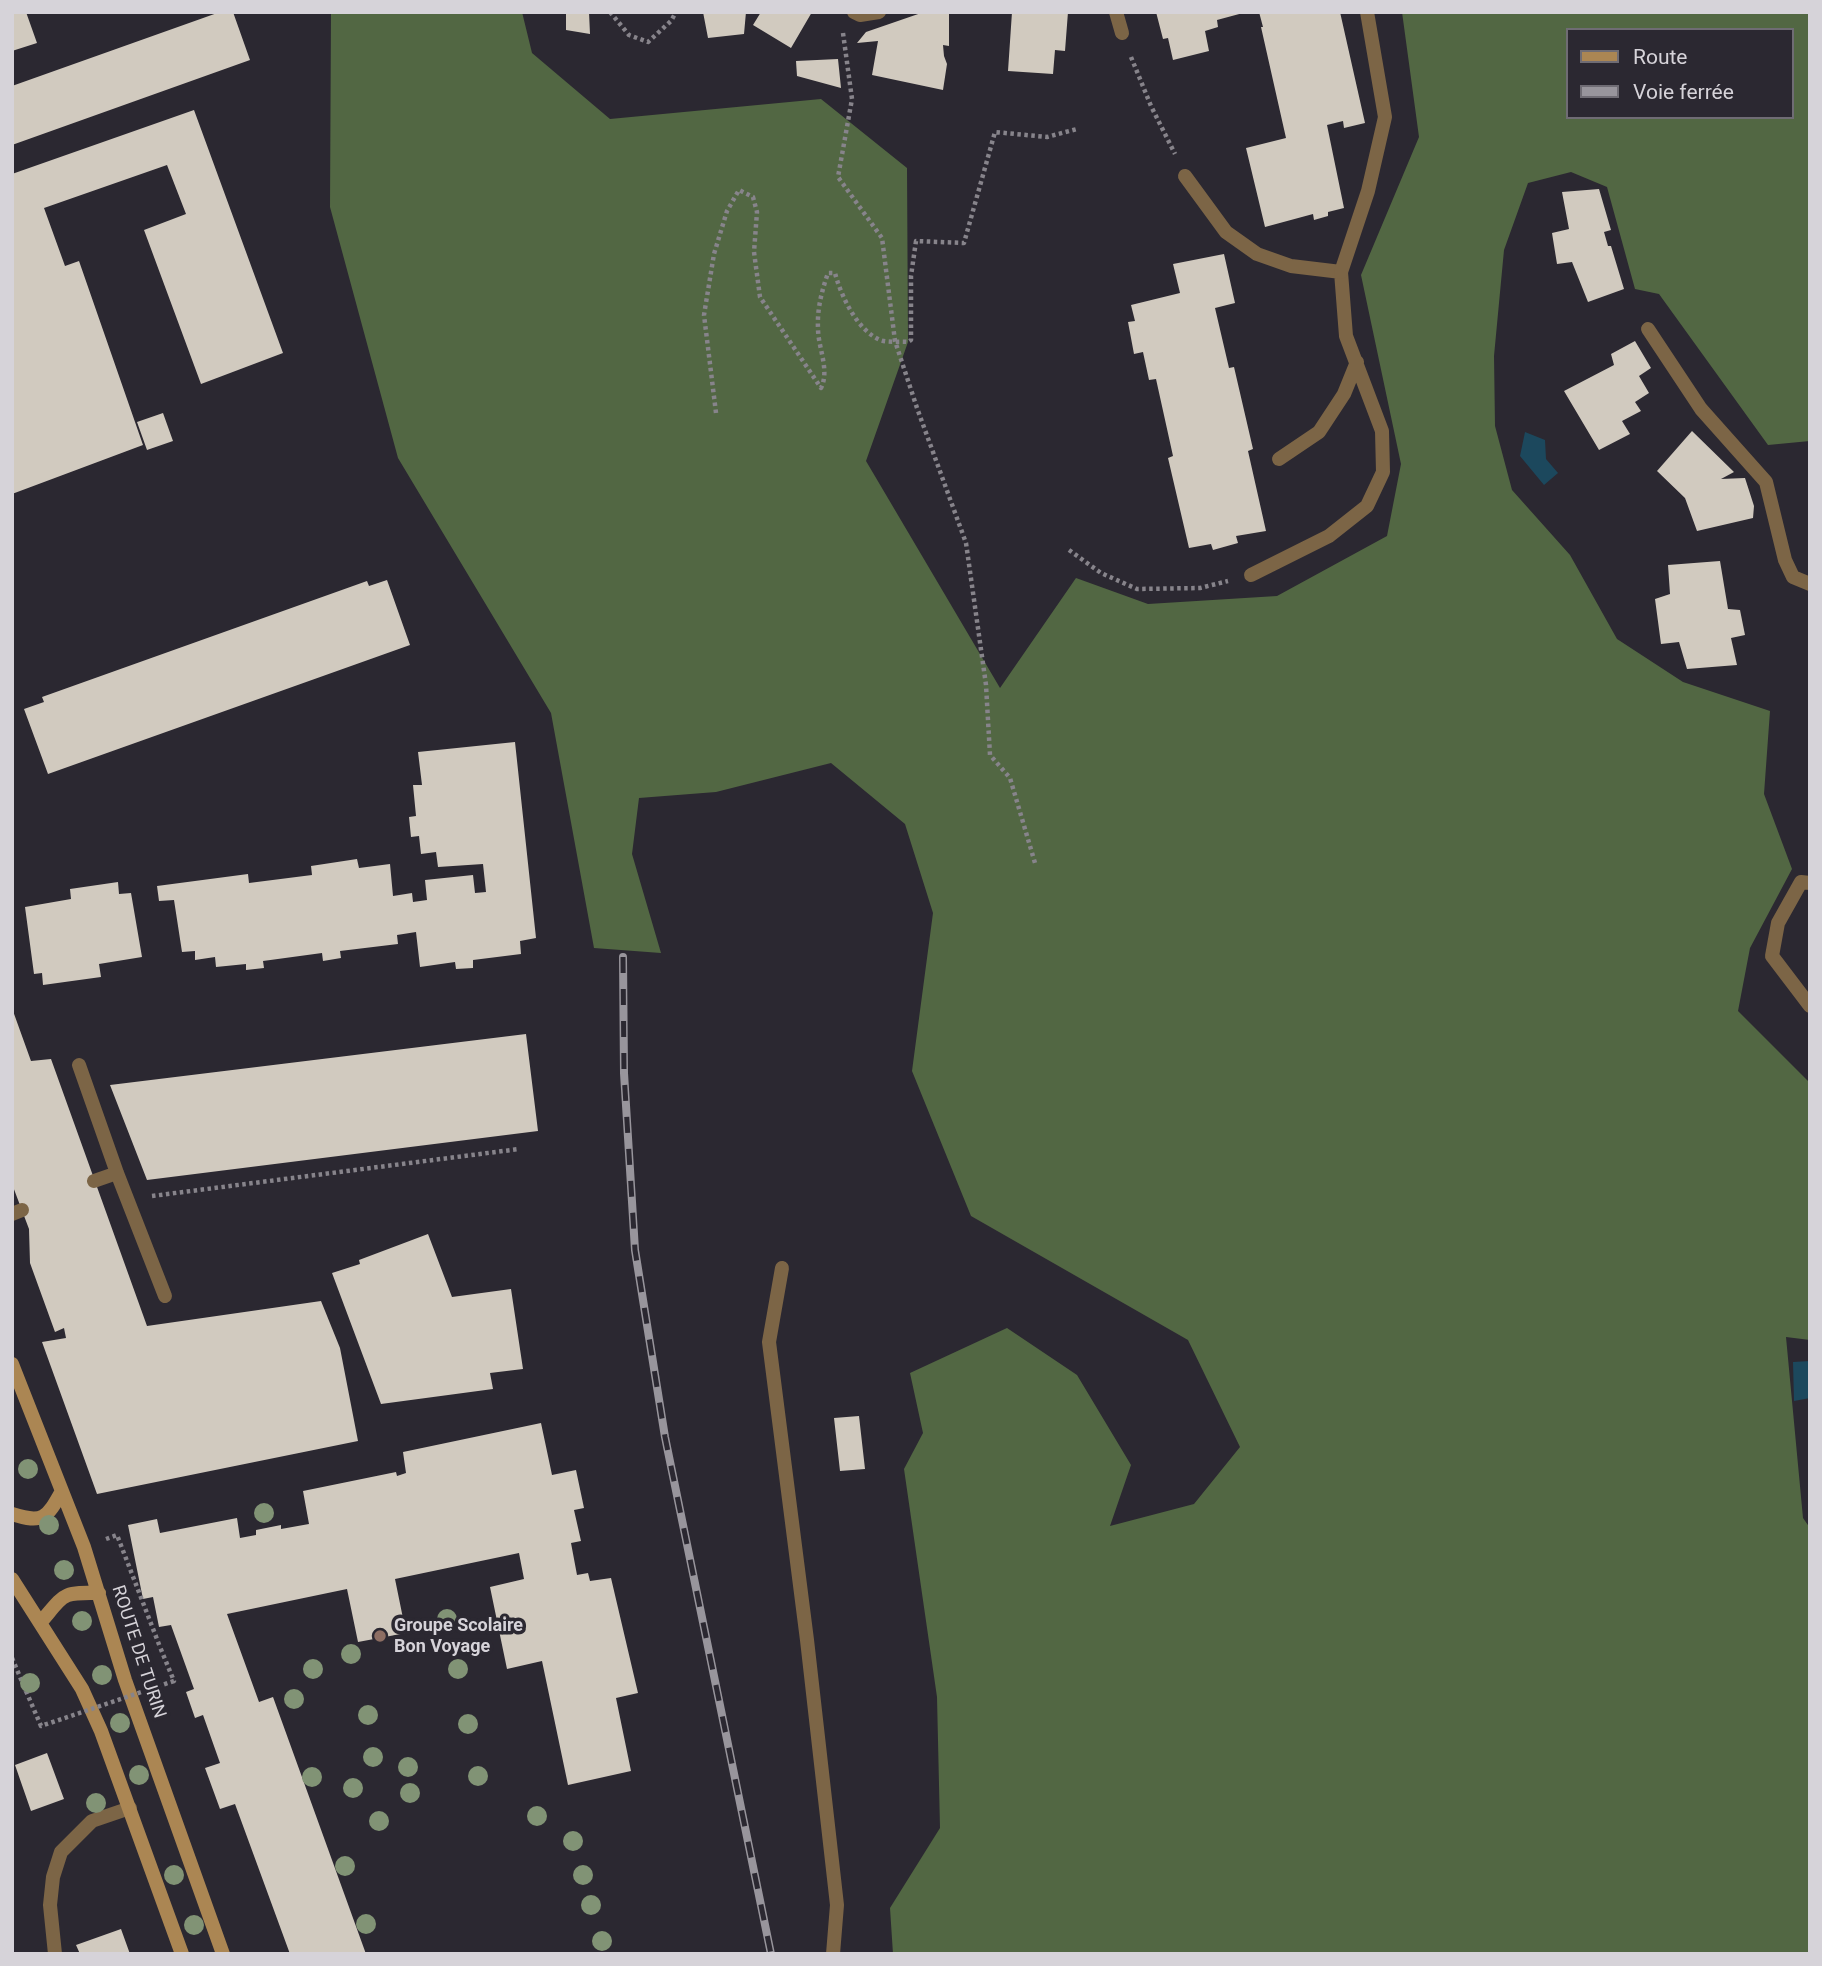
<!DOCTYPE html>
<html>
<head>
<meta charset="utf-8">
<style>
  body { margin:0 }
  #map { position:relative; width:1822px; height:1966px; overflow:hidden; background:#2b2831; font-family:Roboto,sans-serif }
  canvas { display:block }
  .frame { position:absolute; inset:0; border:14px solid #d6d3d9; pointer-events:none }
  .legend { position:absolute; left:1566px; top:28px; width:228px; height:91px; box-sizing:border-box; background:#2b2831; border:2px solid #6f6c74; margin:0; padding:9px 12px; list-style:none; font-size:21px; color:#d6d3d9 }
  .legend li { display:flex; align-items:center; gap:14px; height:35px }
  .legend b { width:35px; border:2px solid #6f6c74 }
</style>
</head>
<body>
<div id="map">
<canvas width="1822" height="1966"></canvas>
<div class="frame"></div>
<ul class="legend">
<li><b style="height:9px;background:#ab8653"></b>Route</li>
<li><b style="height:9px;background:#98959c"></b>Voie ferrée</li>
</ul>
</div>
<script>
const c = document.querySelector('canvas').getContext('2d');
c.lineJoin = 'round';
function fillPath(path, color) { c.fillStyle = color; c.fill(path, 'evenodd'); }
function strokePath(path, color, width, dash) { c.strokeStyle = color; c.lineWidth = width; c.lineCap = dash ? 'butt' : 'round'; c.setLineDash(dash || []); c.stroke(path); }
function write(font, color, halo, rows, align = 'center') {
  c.font = font + ' Roboto,sans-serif'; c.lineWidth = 7; c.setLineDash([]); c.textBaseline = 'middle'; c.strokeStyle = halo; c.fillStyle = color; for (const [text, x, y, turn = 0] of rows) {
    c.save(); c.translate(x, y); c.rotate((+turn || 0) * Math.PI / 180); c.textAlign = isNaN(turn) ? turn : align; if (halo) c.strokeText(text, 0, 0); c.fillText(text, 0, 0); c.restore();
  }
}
const forest = new Path2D(`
  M 331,12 L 522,12 L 532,53 L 610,119 L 821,99 L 907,168 L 908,342 L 866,461 L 1000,688 L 1076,578 L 1148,604 L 1277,596 L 1387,536 L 1401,464 L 1361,275 L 1419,137 L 1402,12 L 1810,12 L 1810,441 L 1768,445 L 1659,294 L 1635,289 L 1607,187 L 1571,172 L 1528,183 L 1504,250 L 1494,356 L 1495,426 L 1512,490 L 1570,555 L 1617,639 L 1683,682 L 1770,711 L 1764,794 L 1792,869 L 1750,948 L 1738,1011 L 1810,1083 L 1810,1340 L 1786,1337 L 1803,1518 L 1810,1528 L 1810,1954 L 893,1954 L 890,1908 L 940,1828 L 937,1697 L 904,1469 L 923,1433 L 910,1373 L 1007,1328 L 1077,1375 L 1131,1465 L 1110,1526 L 1194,1504 L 1240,1447 L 1188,1340 L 971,1216 L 912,1071 L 933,913 L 905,824 L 831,763 L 716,792 L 639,798 L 632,854 L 661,953 L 594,948 L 551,713 L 398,458 L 330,207 ZM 1568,30 L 1792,30 L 1792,117 L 1568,117 Z`);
const water = new Path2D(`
  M 1525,432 L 1545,440 L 1546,459 L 1558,473 L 1544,485 L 1520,456 Z
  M 1810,1361 L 1810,1398 L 1794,1401 L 1793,1362 Z`);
const building = new Path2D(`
  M 12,12 L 26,12 L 37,43 L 12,51 Z
  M 220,12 L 233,12 L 250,60 L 12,145 L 12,86 Z
  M 566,12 L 589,12 L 590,34 L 566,30 Z
  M 703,12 L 746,12 L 744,34 L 708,38 Z
  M 761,12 L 812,12 L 791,48 L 753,25 Z
  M 924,12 L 949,12 L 949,46 L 943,45 L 944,56 L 947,64 L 943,90 L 872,75 L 878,41 L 857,43 L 866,32 Z
  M 1012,12 L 1068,12 L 1065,51 L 1055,50 L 1053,74 L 1008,71 Z
  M 1156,12 L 1243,12 L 1243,13 L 1217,20 L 1218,27 L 1205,31 L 1209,51 L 1173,60 L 1168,38 L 1163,39 Z
  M 1259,12 L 1340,12 L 1365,123 L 1344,128 L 1343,121 L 1327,125 L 1344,208 L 1328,212 L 1328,216 L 1314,220 L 1313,214 L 1265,227 L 1246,148 L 1286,138 L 1261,27 L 1263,27 Z
  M 838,59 L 841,88 L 797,76 L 796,61 Z
  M 194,110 L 283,353 L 201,384 L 144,230 L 186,214 L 167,165 L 44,208 L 65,266 L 79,261 L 143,445 L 12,494 L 12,174 Z
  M 1599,189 L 1611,230 L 1604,232 L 1608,246 L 1611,246 L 1624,289 L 1588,302 L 1572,262 L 1557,264 L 1552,233 L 1569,229 L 1562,192 Z
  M 1224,254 L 1235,303 L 1215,308 L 1229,368 L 1234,367 L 1253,449 L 1248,451 L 1266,531 L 1236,536 L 1238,543 L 1213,550 L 1211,544 L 1189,548 L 1168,458 L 1173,456 L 1156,379 L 1149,380 L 1143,352 L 1134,354 L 1128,322 L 1135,321 L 1131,305 L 1180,293 L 1173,264 Z
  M 1635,341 L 1651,368 L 1639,376 L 1649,393 L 1635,402 L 1641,411 L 1622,421 L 1630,434 L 1599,450 L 1564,391 L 1614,365 L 1611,354 Z
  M 163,413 L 173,441 L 147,450 L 137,422 Z
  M 1692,431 L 1734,472 L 1721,479 L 1745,478 L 1754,506 L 1753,518 L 1697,531 L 1685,498 L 1657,471 Z
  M 1720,561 L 1728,609 L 1740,610 L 1745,635 L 1731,638 L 1737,665 L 1687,669 L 1679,642 L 1661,644 L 1655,599 L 1670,594 L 1668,565 Z
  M 387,580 L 410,645 L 48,774 L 24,709 L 44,702 L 42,697 L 367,581 L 369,586 Z
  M 515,742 L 536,938 L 520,941 L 521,954 L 473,960 L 473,968 L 456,969 L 455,962 L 420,967 L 416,932 L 397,935 L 398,944 L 340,951 L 341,958 L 323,961 L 322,953 L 263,961 L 264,968 L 246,970 L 246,964 L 216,967 L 215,957 L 195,960 L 195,951 L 182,952 L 174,900 L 159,901 L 157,886 L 248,874 L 249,883 L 312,875 L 311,866 L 357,859 L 359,868 L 390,864 L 393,896 L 412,893 L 413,902 L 427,900 L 425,880 L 473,875 L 475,893 L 486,892 L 483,864 L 438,867 L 436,852 L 421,854 L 419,836 L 411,837 L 409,817 L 416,816 L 413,785 L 422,785 L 418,752 Z
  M 118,882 L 119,894 L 131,893 L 142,957 L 99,964 L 101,977 L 43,985 L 42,973 L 34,974 L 25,907 L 71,899 L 70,889 Z
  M 13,1011 L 31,1061 L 51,1059 L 147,1326 L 321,1301 L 340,1348 L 358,1441 L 97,1494 L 42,1342 L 66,1338 L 64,1328 L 55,1332 L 30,1263 L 29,1229 L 12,1184 Z
  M 526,1034 L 538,1131 L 147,1180 L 110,1085 Z
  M 428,1234 L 452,1297 L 511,1289 L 523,1369 L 490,1373 L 493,1389 L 381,1404 L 332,1273 L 360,1264 L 359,1260 Z
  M 859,1416 L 865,1469 L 840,1471 L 834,1418 Z
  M 541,1423 L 552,1475 L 576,1470 L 584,1508 L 574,1510 L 581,1541 L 571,1543 L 577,1575 L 588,1573 L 590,1581 L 611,1578 L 638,1693 L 616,1698 L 631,1771 L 568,1785 L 542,1661 L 507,1669 L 490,1587 L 524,1579 L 519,1553 L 395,1579 L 406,1633 L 358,1642 L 347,1589 L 227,1614 L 259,1702 L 273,1697 L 366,1954 L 290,1954 L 235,1804 L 220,1809 L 205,1768 L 220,1763 L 203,1715 L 195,1718 L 186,1692 L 194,1689 L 171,1625 L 159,1627 L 153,1597 L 143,1599 L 128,1525 L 157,1519 L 160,1533 L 237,1518 L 240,1538 L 256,1535 L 256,1530 L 281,1525 L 281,1529 L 309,1524 L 303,1491 L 396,1472 L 397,1476 L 406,1473 L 403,1452 Z
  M 47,1753 L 64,1799 L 31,1811 L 15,1765 Z
  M 121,1929 L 130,1954 L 80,1954 L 76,1945 Z`);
const path = new Path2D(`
  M 610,12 L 629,35 L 648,42 L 671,21 L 676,12
  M 843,33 L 852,99 L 838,177 L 882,238 L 895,341 L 917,408 L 966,543 L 986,685 L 990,755 L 1010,778 L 1035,863
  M 1131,57 L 1151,106 L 1175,154
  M 716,413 L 704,315 L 714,254 L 727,211 L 739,190 L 753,197 L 757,212 L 754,252 L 760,297 L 821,388 C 830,370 818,348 818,328 C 817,309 822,290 828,273 L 835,273 C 841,296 857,330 880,340 C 888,343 900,341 908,342 L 911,340 L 911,276 L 916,241 L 964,243 L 995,132 L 1047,137 L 1077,129
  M 1069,550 L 1101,573 L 1137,589 L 1200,588 L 1228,581
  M 152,1196 L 519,1149
  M 106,1539 L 117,1535 L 160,1647
  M 12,1658 L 26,1691`);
const service = new Path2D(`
  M 1116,12 L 1122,33
  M 1185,176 L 1226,232 L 1257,254 L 1291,266 L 1341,272 L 1346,336 L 1382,431 L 1383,472 L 1367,506 L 1329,536 L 1251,575
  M 1279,459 L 1319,432 L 1344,394 L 1357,362
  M 1810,883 L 1801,882 L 1778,923 L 1772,956 L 1810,1006
  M 79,1065 L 117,1173 L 165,1296
  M 94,1181 L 117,1173
  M 12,1214 L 22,1210
  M 782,1268 L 769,1342 L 807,1640 L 837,1905 L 833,1954`);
const minor = new Path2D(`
  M 854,12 L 860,15 L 879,12
  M 1341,272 L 1368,191 L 1385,117 L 1367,12
  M 1648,329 L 1701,409 L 1766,482 L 1785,560 L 1793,577 L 1810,584
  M 55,1954 L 50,1905 L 53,1877 L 61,1852 L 92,1821 L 130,1808`);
const secondary = new Path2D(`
  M 12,1364 L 84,1547 L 125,1680 L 223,1954
  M 12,1514 C 43,1524 47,1518 62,1491
  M 12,1579 L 82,1689 L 101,1731 L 182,1954
  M 40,1623 C 65,1594 61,1592 99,1593`);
const rail = new Path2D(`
  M 623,957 L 624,1073 L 635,1250 L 665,1437 L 771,1954`);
const pathBridge = new Path2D(`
  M 26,1691 L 41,1726 L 174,1681 L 160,1647`);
const trees = [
  [28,1469],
  [264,1513],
  [49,1525],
  [64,1570],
  [447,1619],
  [82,1621],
  [351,1654],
  [313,1669],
  [458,1669],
  [102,1675],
  [30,1683],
  [294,1699],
  [368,1715],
  [120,1723],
  [468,1724],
  [373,1757],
  [408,1767],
  [139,1775],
  [478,1776],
  [312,1777],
  [353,1788],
  [410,1793],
  [96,1803],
  [537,1816],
  [379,1821],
  [573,1841],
  [345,1866],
  [174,1875],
  [583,1875],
  [591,1905],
  [366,1924],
  [194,1925],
  [602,1941]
];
const markers = [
  [380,1636,7,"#8d6e63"]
];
const poiNames = [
  ["Groupe Scolaire",394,1626],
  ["Bon Voyage",394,1647]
];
const streetNames = [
  ["ROUTE DE TURIN",138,1652,72]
];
fillPath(forest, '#526743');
fillPath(water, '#1c485d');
fillPath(building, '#d1cabf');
strokePath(path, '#87848b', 4.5, [3.5, 3.5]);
strokePath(service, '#7c6546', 14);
strokePath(minor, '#7c6546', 14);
strokePath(secondary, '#ab8653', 14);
strokePath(rail, '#98959c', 8);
strokePath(rail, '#2b2831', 5, [16]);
strokePath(pathBridge, '#87848b', 4.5, [3.5, 3.5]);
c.fillStyle = '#819375';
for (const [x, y] of trees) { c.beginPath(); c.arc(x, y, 10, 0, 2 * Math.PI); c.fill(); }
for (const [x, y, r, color] of markers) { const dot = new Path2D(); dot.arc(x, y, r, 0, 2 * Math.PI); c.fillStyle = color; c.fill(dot); strokePath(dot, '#2b2831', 2.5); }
write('bold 18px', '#d6d3d9', '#2b2831', poiNames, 'left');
write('18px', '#d6d3d9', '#2b2831', streetNames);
</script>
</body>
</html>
